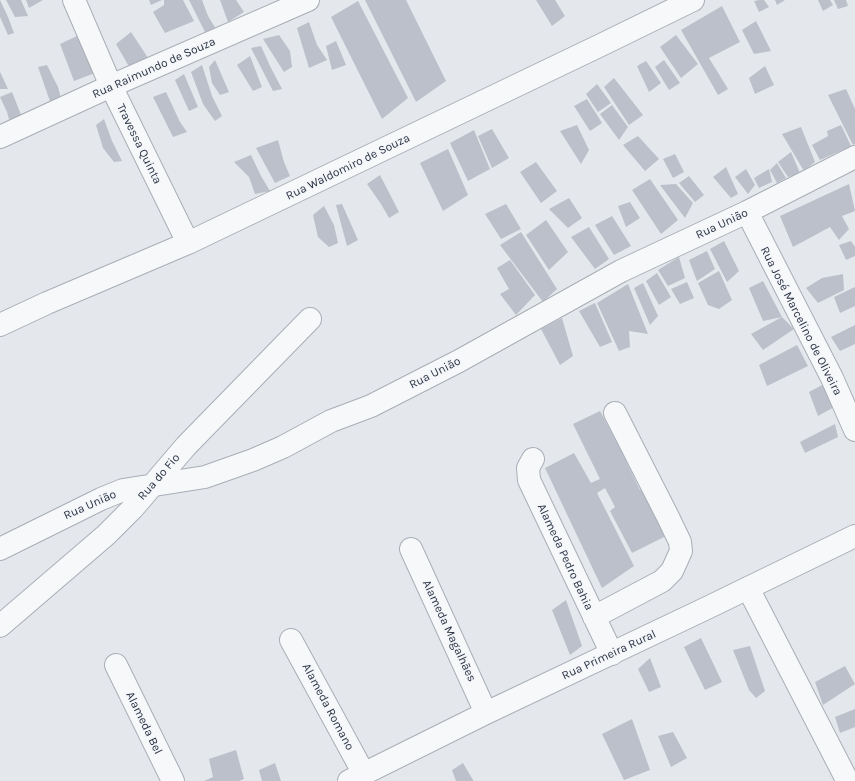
<!DOCTYPE html>
<html>
<head>
<meta charset="utf-8">
<style>
  body { margin:0 }
  canvas { display:block; background:#e4e7ec }
</style>
</head>
<body>
<canvas width="855" height="781"></canvas>
<script>
const c = document.querySelector('canvas').getContext('2d');
c.lineJoin = 'round';
function fillPath(path, color) { c.fillStyle = color; c.fill(path, 'evenodd'); }
function strokePath(path, color, width, dash) { c.strokeStyle = color; c.lineWidth = width; c.lineCap = dash ? 'butt' : 'round'; c.setLineDash(dash || []); c.stroke(path); }
function write(font, color, halo, rows, align = 'center') {
  c.font = font + ' Karla,sans-serif'; c.lineWidth = 3; c.setLineDash([]); c.textBaseline = 'middle'; c.strokeStyle = halo; c.fillStyle = color; for (const [text, x, y, turn = 0] of rows) {
    c.save(); c.translate(x, y); c.rotate((+turn || 0) * Math.PI / 180); c.textAlign = isNaN(turn) ? turn : align; if (halo) c.strokeText(text, 0, 0); c.fillText(text, 0, 0); c.restore();
  }
}
const building = new Path2D(`
  M 0,0 L 8,17 L 14,33 L 8,35 L 0,17 Z
  M 6,0 L 21,0 L 28,16 L 15,17 Z
  M 26,0 L 43,0 L 29,8 Z
  M 149,0 L 162,0 L 151,5 Z
  M 164,0 L 183,0 L 194,21 L 165,33 L 153,12 L 164,5 Z
  M 189,0 L 202,0 L 208,16 L 216,29 L 206,34 Z
  M 220,0 L 236,0 L 244,12 L 228,22 Z
  M 365,0 L 406,0 L 446,81 L 416,102 Z
  M 536,0 L 555,0 L 565,16 L 552,26 Z
  M 759,0 L 764,0 L 769,7 L 759,12 L 754,1 Z
  M 775,0 L 785,0 L 777,5 Z
  M 818,0 L 830,0 L 833,5 L 823,11 Z
  M 834,0 L 846,0 L 848,6 L 838,9 Z
  M 358,1 L 408,98 L 382,119 L 331,17 Z
  M 722,6 L 740,42 L 709,58 L 728,89 L 718,95 L 681,30 Z
  M 756,21 L 771,51 L 754,54 L 742,30 Z
  M 309,22 L 317,45 L 327,60 L 309,68 L 297,28 Z
  M 131,32 L 150,61 L 131,70 L 116,44 Z
  M 279,35 L 290,51 L 292,67 L 284,72 L 263,39 Z
  M 676,35 L 698,64 L 681,78 L 660,47 Z
  M 77,36 L 95,73 L 74,81 L 60,44 Z
  M 336,41 L 346,65 L 332,70 L 326,46 Z
  M 261,46 L 270,66 L 282,89 L 273,91 L 251,48 Z
  M 250,56 L 262,87 L 253,91 L 237,65 Z
  M 215,60 L 229,92 L 220,95 L 212,83 L 209,67 Z
  M 664,60 L 680,83 L 669,90 L 655,67 Z
  M 646,61 L 661,83 L 649,92 L 637,66 Z
  M 47,65 L 58,87 L 62,102 L 52,107 L 38,67 Z
  M 202,65 L 212,96 L 222,116 L 215,121 L 203,104 L 191,72 Z
  M 765,66 L 774,85 L 755,94 L 749,78 Z
  M 0,72 L 2,76 L 8,89 L 0,89 Z
  M 184,74 L 198,107 L 189,111 L 175,80 Z
  M 614,78 L 643,115 L 629,125 L 604,87 Z
  M 597,84 L 611,103 L 598,112 L 586,94 Z
  M 846,89 L 855,109 L 855,144 L 853,145 L 828,95 Z
  M 12,92 L 23,120 L 11,126 L 7,112 L 0,97 Z
  M 166,92 L 180,122 L 187,132 L 173,137 L 153,97 Z
  M 587,99 L 602,123 L 590,131 L 574,106 Z
  M 612,105 L 628,127 L 619,140 L 600,114 Z
  M 104,119 L 112,141 L 122,161 L 114,162 L 103,148 L 96,125 Z
  M 577,125 L 589,150 L 581,164 L 560,131 Z
  M 841,125 L 851,146 L 820,160 L 812,145 L 828,136 L 827,131 Z
  M 801,127 L 815,162 L 804,171 L 782,134 Z
  M 492,129 L 509,158 L 492,168 L 478,136 Z
  M 474,130 L 490,169 L 468,181 L 450,143 Z
  M 638,136 L 659,159 L 645,171 L 623,145 Z
  M 278,140 L 284,162 L 290,176 L 275,183 L 256,148 Z
  M 448,149 L 468,195 L 443,211 L 420,163 Z
  M 791,152 L 800,173 L 788,177 L 778,162 Z
  M 675,154 L 684,172 L 673,178 L 663,159 Z
  M 251,155 L 261,176 L 270,191 L 255,194 L 249,177 L 234,162 Z
  M 536,162 L 557,191 L 541,203 L 520,172 Z
  M 777,163 L 786,178 L 777,183 L 770,170 Z
  M 726,167 L 738,194 L 731,198 L 713,177 Z
  M 746,169 L 755,185 L 748,194 L 735,177 Z
  M 769,169 L 772,182 L 759,188 L 754,178 Z
  M 380,175 L 399,212 L 389,218 L 381,204 L 367,184 Z
  M 689,176 L 704,195 L 695,202 L 679,183 Z
  M 650,179 L 678,220 L 661,234 L 632,190 Z
  M 676,184 L 693,203 L 685,218 L 660,185 Z
  M 849,184 L 855,211 L 842,216 L 849,229 L 839,240 L 830,227 L 793,247 L 780,216 Z
  M 569,198 L 582,218 L 568,228 L 549,209 Z
  M 630,202 L 640,218 L 626,227 L 618,206 Z
  M 342,204 L 358,240 L 347,246 L 336,205 Z
  M 506,204 L 521,229 L 501,239 L 485,214 Z
  M 324,206 L 334,225 L 338,243 L 329,247 L 318,237 L 313,215 Z
  M 612,216 L 631,246 L 614,255 L 595,225 Z
  M 546,220 L 568,252 L 549,270 L 526,235 Z
  M 589,227 L 609,259 L 595,269 L 571,237 Z
  M 521,232 L 557,289 L 543,302 L 500,245 Z
  M 724,241 L 739,271 L 727,282 L 710,249 Z
  M 851,241 L 855,247 L 855,256 L 846,260 L 839,245 Z
  M 707,251 L 715,269 L 697,281 L 689,260 Z
  M 679,257 L 685,278 L 668,286 L 658,270 Z
  M 510,260 L 535,295 L 516,315 L 500,294 L 509,289 L 497,268 Z
  M 719,271 L 732,300 L 719,309 L 708,305 L 698,283 Z
  M 657,273 L 671,297 L 659,305 L 646,281 Z
  M 843,274 L 844,290 L 818,303 L 806,288 L 822,278 Z
  M 763,281 L 782,317 L 794,329 L 763,350 L 751,334 L 782,317 L 763,321 L 749,288 Z
  M 687,282 L 694,298 L 680,304 L 671,289 Z
  M 643,283 L 658,316 L 650,325 L 634,288 Z
  M 628,284 L 648,334 L 629,331 L 630,347 L 619,351 L 597,303 Z
  M 855,287 L 855,306 L 840,313 L 834,297 Z
  M 595,303 L 612,342 L 600,347 L 579,311 Z
  M 562,318 L 573,356 L 560,365 L 541,329 Z
  M 855,325 L 855,344 L 840,351 L 831,337 Z
  M 797,345 L 808,366 L 767,386 L 759,365 Z
  M 828,382 L 836,406 L 818,416 L 809,392 Z
  M 600,411 L 622,452 L 625,451 L 629,459 L 626,461 L 640,490 L 646,491 L 668,535 L 632,553 L 610,511 L 615,507 L 605,488 L 597,493 L 634,566 L 602,588 L 545,468 L 574,453 L 591,483 L 600,479 L 573,424 Z
  M 835,424 L 838,437 L 805,453 L 800,442 Z
  M 566,600 L 582,646 L 570,655 L 552,610 Z
  M 701,638 L 722,682 L 705,690 L 684,647 Z
  M 750,646 L 765,691 L 756,698 L 749,690 L 733,650 Z
  M 650,658 L 661,687 L 649,692 L 638,669 Z
  M 845,666 L 855,684 L 823,705 L 815,682 Z
  M 855,709 L 855,727 L 840,733 L 835,717 Z
  M 632,719 L 650,770 L 624,780 L 602,734 Z
  M 673,732 L 687,758 L 671,767 L 658,736 Z
  M 236,750 L 244,779 L 239,781 L 204,781 L 213,777 L 209,759 Z
  M 275,763 L 281,781 L 262,781 L 259,770 Z
  M 463,763 L 473,780 L 473,781 L 456,781 L 452,770 Z`);
const minor = new Path2D(`
  M 74,0 L 111,86 L 188,243
  M 0,137 L 111,86 L 308,0
  M 747,212 L 832,378 L 855,430
  M 0,325 L 47,303 L 188,243 L 601,45 L 693,0
  M 533,459 L 528,468 L 529,480 L 612,654
  M 0,549 L 101,499 L 123,490 L 205,477 L 253,460 L 283,447 L 331,421 L 371,406 L 459,361 L 621,271 L 747,212 L 855,157
  M 411,549 L 486,713
  M 748,588 L 845,776
  M 594,617 L 662,581 L 672,571 L 681,551 L 680,542 L 668,517 L 615,413
  M 0,626 L 106,535 L 133,508 L 186,446 L 310,319
  M 291,640 L 364,774
  M 116,665 L 173,781
  M 349,781 L 486,713 L 709,607 L 855,536`);
const streetNames = [
  ["Rua Raimundo de Souza",154,68,-24],
  ["Travessa Quinta",139,144,64],
  ["Rua Waldomiro de Souza",348,167,-26],
  ["Rua União",722,224,-25],
  ["Rua José Marcelino de Oliveira",801,321,63],
  ["Rua União",435,373,-27],
  ["Rua do Fio",159,477,-49],
  ["Rua União",90,505,-24],
  ["Alameda Pedro Bahia",565,557,65],
  ["Alameda Magalhães",449,631,65],
  ["Rua Primeira Rural",609,655,-25],
  ["Alameda Romano",328,707,62],
  ["Alameda Bel",144,723,64]
];
fillPath(building, '#bbc0ca');
strokePath(minor, '#a9aeb7', 24);
strokePath(minor, '#f7f8fa', 22);
write('12px', '#2b3445', '#f4f6f9', streetNames);
</script>
</body>
</html>
